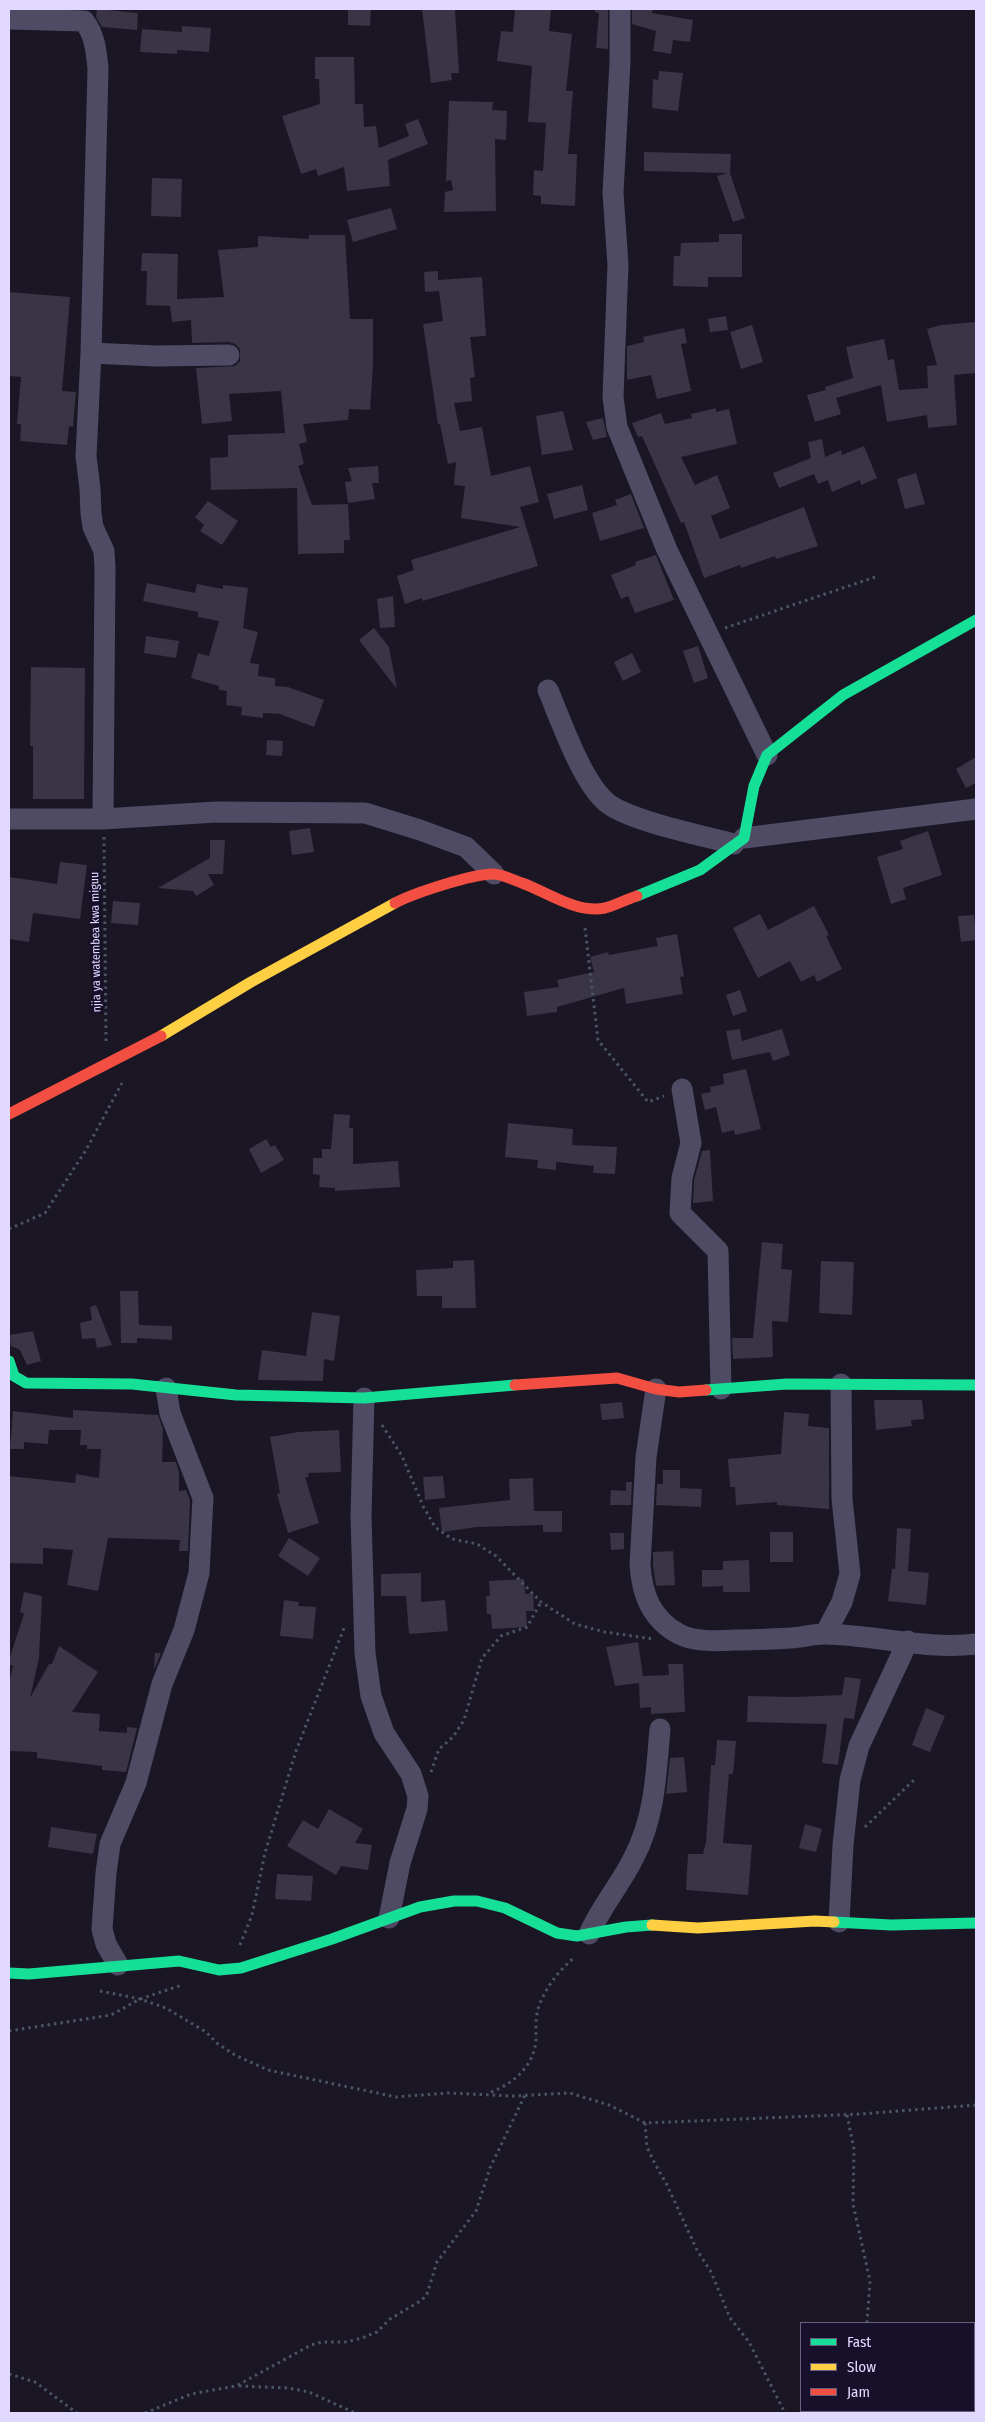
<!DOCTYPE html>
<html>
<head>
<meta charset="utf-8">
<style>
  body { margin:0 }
  #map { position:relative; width:985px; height:2422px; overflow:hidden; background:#1a1624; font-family:"Fira Sans Condensed",sans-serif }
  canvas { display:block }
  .frame { position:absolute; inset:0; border:10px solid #e1d9ff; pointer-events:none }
  .legend { position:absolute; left:800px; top:2322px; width:175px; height:90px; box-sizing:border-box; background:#17102a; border:1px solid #68607f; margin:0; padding:6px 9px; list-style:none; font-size:15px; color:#e1d9ff }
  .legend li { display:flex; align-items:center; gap:10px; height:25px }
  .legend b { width:25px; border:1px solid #68607f }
</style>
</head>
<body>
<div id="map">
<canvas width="985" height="2422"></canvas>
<div class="frame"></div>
<ul class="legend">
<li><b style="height:6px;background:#16e098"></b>Fast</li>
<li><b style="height:6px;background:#ffcf43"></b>Slow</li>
<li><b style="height:6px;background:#f24e42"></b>Jam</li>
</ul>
</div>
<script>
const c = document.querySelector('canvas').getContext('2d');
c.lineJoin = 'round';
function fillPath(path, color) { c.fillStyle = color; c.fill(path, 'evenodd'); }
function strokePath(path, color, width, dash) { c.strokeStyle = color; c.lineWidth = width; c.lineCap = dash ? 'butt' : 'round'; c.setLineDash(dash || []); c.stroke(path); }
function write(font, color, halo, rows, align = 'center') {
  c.font = font + ' "Fira Sans Condensed",sans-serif'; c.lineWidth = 5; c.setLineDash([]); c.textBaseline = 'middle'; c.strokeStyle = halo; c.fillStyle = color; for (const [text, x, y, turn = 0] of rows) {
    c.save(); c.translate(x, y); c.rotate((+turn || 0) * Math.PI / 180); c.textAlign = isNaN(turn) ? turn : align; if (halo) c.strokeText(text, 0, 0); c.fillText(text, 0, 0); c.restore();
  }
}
const building = new Path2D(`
  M 97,9 L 138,13 L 137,30 L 102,27 L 96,17 Z
  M 348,9 L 371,9 L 370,26 L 348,25 Z
  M 422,9 L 455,9 L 459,73 L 451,73 L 452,80 L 431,83 Z
  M 515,9 L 551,9 L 549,31 L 572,34 L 566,91 L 573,91 L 568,154 L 577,154 L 575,206 L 541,204 L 541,196 L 533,195 L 534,170 L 543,171 L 546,123 L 528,122 L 532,66 L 497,61 L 501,31 L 513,32 Z
  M 596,9 L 608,9 L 608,49 L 596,48 L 599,13 L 595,12 Z
  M 632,9 L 653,9 L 652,13 L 693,20 L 690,42 L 673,40 L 671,54 L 653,51 L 656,31 L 632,24 Z
  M 182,26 L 211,28 L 209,52 L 177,50 L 177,54 L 140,52 L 142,29 L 182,32 Z
  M 315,57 L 354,57 L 355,104 L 363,104 L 364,127 L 376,126 L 379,148 L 409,136 L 405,124 L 418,119 L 428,144 L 388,160 L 390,186 L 347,191 L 344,167 L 318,176 L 316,169 L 301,174 L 282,116 L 320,104 L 319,79 L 315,79 Z
  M 659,71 L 683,73 L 678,111 L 652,108 L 653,79 L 658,80 Z
  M 449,101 L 493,102 L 492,110 L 507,111 L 506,140 L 495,139 L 496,211 L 444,212 L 445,192 L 453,190 L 451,180 L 446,181 Z
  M 644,152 L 731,154 L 730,173 L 745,218 L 733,222 L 717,176 L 727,173 L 644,171 Z
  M 152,178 L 182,179 L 181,217 L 151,216 Z
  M 391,208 L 397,229 L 353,242 L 347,220 Z
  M 719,234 L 742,234 L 742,277 L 708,277 L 708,287 L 673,286 L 674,256 L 680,256 L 681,243 L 719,242 Z
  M 309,235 L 345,235 L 350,319 L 373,319 L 373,366 L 370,410 L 349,409 L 348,420 L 303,424 L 307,442 L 299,444 L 304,464 L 298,466 L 312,505 L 348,504 L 350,540 L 344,540 L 344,553 L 298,554 L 297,488 L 211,490 L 210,458 L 228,457 L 228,435 L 285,433 L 281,391 L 229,394 L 232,421 L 202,424 L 196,368 L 235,366 L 240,361 L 240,349 L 235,344 L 229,342 L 192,343 L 191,320 L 172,322 L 170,306 L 146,305 L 147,271 L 141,271 L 142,253 L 178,254 L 177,299 L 224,297 L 218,250 L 258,247 L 258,236 L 309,239 Z
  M 438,271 L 438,280 L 482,277 L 486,336 L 470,337 L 475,377 L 470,378 L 472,401 L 454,403 L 460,431 L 482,427 L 491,476 L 530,466 L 539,502 L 520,507 L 538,566 L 423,601 L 422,598 L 405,604 L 397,576 L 414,570 L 411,560 L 520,527 L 461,518 L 465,486 L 454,485 L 456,462 L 448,464 L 440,424 L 438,424 L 423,324 L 443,321 L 439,291 L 425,292 L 424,272 Z
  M 9,292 L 70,297 L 62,391 L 76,392 L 73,427 L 69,426 L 67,445 L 20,441 L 21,424 L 17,424 L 21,377 L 9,376 Z
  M 726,316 L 728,330 L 710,332 L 708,319 Z
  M 976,322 L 976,373 L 954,375 L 957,425 L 928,428 L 927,415 L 887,422 L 881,385 L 836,398 L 841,414 L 815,422 L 807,395 L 826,390 L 825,387 L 853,378 L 846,347 L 884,339 L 888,360 L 894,359 L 899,390 L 928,388 L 927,366 L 937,365 L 927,329 L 941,325 Z
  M 752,325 L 763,362 L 741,369 L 730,332 Z
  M 684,328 L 687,343 L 681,344 L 691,391 L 657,399 L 651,375 L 627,380 L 627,346 L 644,342 L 643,337 Z
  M 716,408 L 716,412 L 729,409 L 737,444 L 681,457 L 695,485 L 717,475 L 730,508 L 711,516 L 720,539 L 804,507 L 818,546 L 776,559 L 775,556 L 741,568 L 740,565 L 704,578 L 684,522 L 681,523 L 642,436 L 638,437 L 632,423 L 661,413 L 665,424 L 692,418 L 691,414 Z
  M 563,411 L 573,450 L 542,455 L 536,416 Z
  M 603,418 L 607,437 L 593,440 L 586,422 Z
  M 822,439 L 825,457 L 841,450 L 842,455 L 864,446 L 877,478 L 861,485 L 860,480 L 832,492 L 828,480 L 818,484 L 814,474 L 779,488 L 773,473 L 811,458 L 808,442 Z
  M 378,466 L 379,483 L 372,483 L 375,499 L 348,503 L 345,482 L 352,481 L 348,468 Z
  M 916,473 L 925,504 L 905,509 L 897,479 Z
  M 582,485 L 588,510 L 554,519 L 547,494 Z
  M 631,494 L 644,528 L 600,541 L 592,513 L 617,505 L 615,500 Z
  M 208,501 L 238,521 L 222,545 L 200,531 L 204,525 L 195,517 Z
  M 656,555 L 674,600 L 635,613 L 628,596 L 621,599 L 611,575 L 636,565 L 635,562 Z
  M 147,583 L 195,593 L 197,584 L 223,589 L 223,585 L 248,588 L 243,628 L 258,632 L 250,663 L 259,664 L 258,676 L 275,678 L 275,686 L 288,687 L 324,700 L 314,727 L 280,714 L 263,713 L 263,718 L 241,715 L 242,707 L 226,705 L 227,691 L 219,690 L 219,686 L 191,678 L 198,653 L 209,656 L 219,621 L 198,617 L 198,612 L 143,601 Z
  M 393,596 L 395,627 L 380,628 L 377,599 Z
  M 374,628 L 389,647 L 397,689 L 359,640 Z
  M 146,636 L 179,641 L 176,658 L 144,653 Z
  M 698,646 L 708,678 L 694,683 L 683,651 Z
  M 632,653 L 641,672 L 623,681 L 614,662 Z
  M 31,667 L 85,668 L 84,799 L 33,799 L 33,746 L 30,746 Z
  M 267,740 L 283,741 L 282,756 L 266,755 Z
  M 976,757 L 976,783 L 966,788 L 956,769 Z
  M 310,828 L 314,852 L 292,855 L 289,831 Z
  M 928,831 L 942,875 L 903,888 L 906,899 L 891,904 L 877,857 L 903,849 L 900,841 Z
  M 210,840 L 225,840 L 223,874 L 208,874 L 214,885 L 196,896 L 193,891 L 158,888 L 210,858 Z
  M 60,862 L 87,865 L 80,919 L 33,913 L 29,942 L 9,939 L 9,877 L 57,884 Z
  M 113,901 L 140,903 L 138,925 L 111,923 Z
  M 814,906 L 829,935 L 826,936 L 842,969 L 817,982 L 814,975 L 801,982 L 790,961 L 758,978 L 733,928 L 760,914 L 768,930 Z
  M 974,915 L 976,940 L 961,942 L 958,916 Z
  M 677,934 L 684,976 L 680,977 L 683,994 L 626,1004 L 624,988 L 557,1007 L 557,1012 L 527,1016 L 524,992 L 559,987 L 557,980 L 594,972 L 590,957 L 608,952 L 609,955 L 658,946 L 656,938 Z
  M 740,990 L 747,1011 L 733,1016 L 726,995 Z
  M 740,1029 L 742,1041 L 782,1029 L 790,1055 L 773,1061 L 770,1052 L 732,1060 L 726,1031 Z
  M 746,1069 L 761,1129 L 735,1135 L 734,1130 L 722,1133 L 716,1107 L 705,1110 L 701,1094 L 711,1092 L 710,1087 L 724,1084 L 723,1074 Z
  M 334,1114 L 350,1115 L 349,1128 L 353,1128 L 353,1164 L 398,1161 L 400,1187 L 335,1191 L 335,1188 L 319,1187 L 320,1175 L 313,1174 L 313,1158 L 322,1158 L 322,1149 L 331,1149 Z
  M 508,1123 L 573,1129 L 572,1145 L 617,1147 L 615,1174 L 593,1173 L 594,1166 L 556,1162 L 556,1170 L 537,1168 L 538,1160 L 505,1157 Z
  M 266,1139 L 271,1147 L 275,1145 L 284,1160 L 261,1173 L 249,1149 Z
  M 710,1150 L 713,1201 L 693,1203 L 694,1180 L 702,1151 Z
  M 762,1242 L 783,1244 L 781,1269 L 792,1270 L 788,1322 L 772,1321 L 773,1357 L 733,1359 L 732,1338 L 753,1338 Z
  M 474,1260 L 476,1308 L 442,1308 L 442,1296 L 417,1296 L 416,1270 L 453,1268 L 453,1261 Z
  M 821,1261 L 854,1262 L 852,1315 L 819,1313 Z
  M 120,1291 L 138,1291 L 139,1325 L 172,1326 L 172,1340 L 137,1338 L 137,1343 L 121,1343 Z
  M 96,1305 L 107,1333 L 112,1345 L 97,1348 L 95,1338 L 82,1339 L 80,1323 L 92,1320 L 90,1307 Z
  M 312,1312 L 340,1316 L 334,1361 L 324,1359 L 323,1381 L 258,1380 L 262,1350 L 306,1356 Z
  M 33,1331 L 41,1361 L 27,1365 L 20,1350 L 11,1346 L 9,1335 Z
  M 874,1400 L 922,1400 L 924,1419 L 911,1420 L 912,1426 L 876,1430 Z
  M 622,1402 L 624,1418 L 602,1420 L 600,1404 Z
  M 73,1410 L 158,1415 L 163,1429 L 162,1462 L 176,1462 L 179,1472 L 179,1491 L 186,1490 L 190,1500 L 188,1551 L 179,1551 L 180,1540 L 108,1538 L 98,1591 L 67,1585 L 73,1550 L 43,1548 L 43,1564 L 9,1563 L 9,1476 L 75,1483 L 76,1474 L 99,1478 L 101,1449 L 87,1449 L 87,1445 L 80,1445 L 81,1430 L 49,1430 L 48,1444 L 24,1442 L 24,1449 L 10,1449 L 13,1411 L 73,1418 Z
  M 784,1412 L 809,1414 L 808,1426 L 829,1428 L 829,1509 L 777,1505 L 777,1502 L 736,1505 L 735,1487 L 730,1487 L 728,1459 L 781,1454 Z
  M 339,1430 L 341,1472 L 308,1473 L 309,1477 L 305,1477 L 319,1523 L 288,1533 L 277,1494 L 280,1493 L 270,1437 L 298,1432 Z
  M 663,1470 L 680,1470 L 680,1488 L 702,1489 L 701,1507 L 656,1505 L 657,1484 L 663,1484 Z
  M 443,1476 L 445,1498 L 425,1500 L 423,1477 Z
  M 533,1478 L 534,1511 L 562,1511 L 562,1532 L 543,1532 L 543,1525 L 477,1527 L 442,1532 L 439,1508 L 510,1500 L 509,1479 Z
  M 626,1482 L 632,1482 L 631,1505 L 610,1505 L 611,1490 L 626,1491 Z
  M 897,1528 L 911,1529 L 908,1571 L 929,1573 L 926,1605 L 888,1601 L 892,1569 L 895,1569 Z
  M 770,1532 L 793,1532 L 793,1562 L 770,1562 Z
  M 610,1533 L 624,1533 L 624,1549 L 611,1550 Z
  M 289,1538 L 320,1558 L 308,1576 L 278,1556 Z
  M 673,1551 L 675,1585 L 656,1586 L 653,1565 L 653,1552 Z
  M 749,1560 L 750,1592 L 723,1592 L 723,1586 L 702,1587 L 702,1570 L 723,1570 L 723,1561 Z
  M 421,1573 L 421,1602 L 445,1600 L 448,1631 L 409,1634 L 406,1596 L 381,1596 L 381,1574 Z
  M 524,1579 L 525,1594 L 533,1593 L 534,1611 L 526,1611 L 527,1627 L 492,1629 L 491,1614 L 487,1614 L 486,1596 L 490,1596 L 489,1581 Z
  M 24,1592 L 42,1596 L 39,1658 L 30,1698 L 49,1664 L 52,1664 L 59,1646 L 98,1672 L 72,1712 L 100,1714 L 99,1731 L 127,1733 L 127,1727 L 137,1728 L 126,1772 L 102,1770 L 102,1766 L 37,1758 L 37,1752 L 9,1751 L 9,1683 L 13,1666 L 9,1664 L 9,1660 L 24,1614 L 20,1612 Z
  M 284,1600 L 299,1602 L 298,1606 L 316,1607 L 313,1639 L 280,1636 Z
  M 638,1642 L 643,1676 L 669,1675 L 668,1664 L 683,1664 L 685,1712 L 651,1714 L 651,1707 L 640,1708 L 639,1683 L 615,1686 L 606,1647 Z
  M 155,1653 L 161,1653 L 155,1668 L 154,1668 Z
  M 845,1677 L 861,1679 L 854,1719 L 844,1718 L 838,1765 L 822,1763 L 827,1724 L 747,1722 L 748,1696 L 793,1697 L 842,1695 Z
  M 926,1708 L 945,1716 L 930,1752 L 912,1745 Z
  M 717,1740 L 736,1741 L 733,1774 L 729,1774 L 723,1843 L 752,1845 L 748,1895 L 686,1890 L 688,1854 L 703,1854 L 706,1842 L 711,1765 L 715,1765 Z
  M 684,1757 L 687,1792 L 666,1794 L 670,1758 Z
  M 329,1809 L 363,1829 L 355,1843 L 372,1845 L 368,1870 L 341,1866 L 336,1875 L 287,1846 L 303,1820 L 318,1829 Z
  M 805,1824 L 822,1829 L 816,1852 L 799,1848 Z
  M 51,1827 L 97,1834 L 93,1854 L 48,1847 Z
  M 277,1874 L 313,1876 L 311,1901 L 275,1899 Z`);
const path = new Path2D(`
  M 725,628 L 878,576
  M 104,837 L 106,1041
  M 585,928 L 598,1040 L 648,1102 L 664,1096
  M 9,1229 L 45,1213 L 86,1150 L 122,1083
  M 382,1425 L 402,1456 L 423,1506 L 435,1527 L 452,1539 L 477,1544 L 496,1556 L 541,1602 L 575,1624 L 605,1632 L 653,1639
  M 431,1772 L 439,1749 L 453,1737 L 464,1720 L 482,1658 L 501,1636 L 527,1627 L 541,1602
  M 865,1827 L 914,1780
  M 240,1945 L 252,1915 L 265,1853 L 296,1751 L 344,1628
  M 100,1991 L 140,1999 L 166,2008 L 206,2032 L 218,2044 L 235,2055 L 268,2070 L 396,2097 L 448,2093 L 513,2096 L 570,2093 L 609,2105 L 645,2123 L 861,2114 L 976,2105
  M 9,2031 L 111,2015 L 140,1999 L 182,1985
  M 491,2092 C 513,2084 534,2066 536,2040 C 536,2029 535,2017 539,2006 C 546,1987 559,1970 575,1957
  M 847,2115 L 854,2149 L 853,2204 L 870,2281 L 867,2323
  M 645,2123 L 647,2147 L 655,2164 L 666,2183 L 697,2250 L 711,2272 L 730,2318 L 749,2342 L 785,2413
  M 9,2374 L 35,2382 L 77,2413
  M 239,2386 L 288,2388 L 309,2392 L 355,2413
  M 145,2413 L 191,2394 L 236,2386 L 311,2345 L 322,2342 L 347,2342 L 362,2338 L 377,2332 L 390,2319 L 422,2300 L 427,2294 L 437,2262 L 476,2211 L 490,2168 L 525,2095
  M 862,2413 L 862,2411`);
const street = new Path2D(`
  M 620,9 L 620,62 L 613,193 L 618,265 L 613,397 L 617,427 L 667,550 L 767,755
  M 9,19 L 84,21 C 95,35 96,50 98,68 L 91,353 L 86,456 L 90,489 L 91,513 L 93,527 L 104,551 L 105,568 L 103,819
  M 91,353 L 156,356 L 229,355
  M 548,690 C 561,721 581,779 605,801 C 624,820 705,836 734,844
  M 9,819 L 103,819 L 216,812 L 365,813 L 420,830 L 466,847 L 494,874
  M 744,838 L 976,809
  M 682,1089 L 691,1143 L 682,1178 L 680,1213 L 718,1251 L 721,1389
  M 656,1389 L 646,1457 L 640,1565 C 642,1594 651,1619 679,1634 C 694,1642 717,1641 735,1640 C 754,1640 773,1639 791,1638 C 803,1637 814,1634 825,1634 C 876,1635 926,1650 976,1644
  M 364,1398 L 361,1516 L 365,1653 L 371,1696 L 384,1733 L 411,1774 L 418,1796 L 417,1809 L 400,1863 L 389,1918
  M 825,1634 L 842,1602 L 850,1574 L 842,1499 L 841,1384
  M 839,1922 L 843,1845 L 850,1780 L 859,1746 L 908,1641
  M 589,1934 C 602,1905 621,1884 634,1857 C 655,1817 656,1774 660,1729
  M 118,1965 L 106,1944 L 102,1929 L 106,1873 L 110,1844 L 136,1783 L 162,1684 L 184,1630 L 199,1573 L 203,1498 L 170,1413 L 166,1388`);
const fast = new Path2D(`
  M 637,896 L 700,870 L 744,838 L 754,786 L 767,755 L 843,695 L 976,620
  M 9,1361 L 14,1376 L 26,1383 L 132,1384 L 236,1395 L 364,1398 L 515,1385
  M 706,1390 L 787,1384 L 976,1385
  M 834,1922 L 891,1925 L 976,1923
  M 9,1973 L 29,1974 L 179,1961 L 219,1970 L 241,1968 L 332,1939 L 420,1907 L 454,1901 L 477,1901 L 505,1908 L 557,1933 L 577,1936 L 626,1927 L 652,1925`);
const slow = new Path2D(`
  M 161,1036 L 251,982 L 395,903
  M 652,1925 L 698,1928 L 815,1921 L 834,1922`);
const jam = new Path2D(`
  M 395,903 C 414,893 472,874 493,874 C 502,874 513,880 522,883 C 547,892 577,914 605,908 C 616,905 627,899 637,896
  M 9,1114 L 161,1036
  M 515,1385 L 617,1378 L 656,1389 L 679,1392 L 706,1390`);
const streetNames = [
  ["njia ya watembea kwa miguu",96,942,-91]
];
fillPath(building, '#393446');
strokePath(path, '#4a5565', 3, [2.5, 4]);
strokePath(street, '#4f4b65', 21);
strokePath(fast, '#16e098', 11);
strokePath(slow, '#ffcf43', 11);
strokePath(jam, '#f24e42', 11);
write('12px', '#e1d9ff', '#17102a', streetNames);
</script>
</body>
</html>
